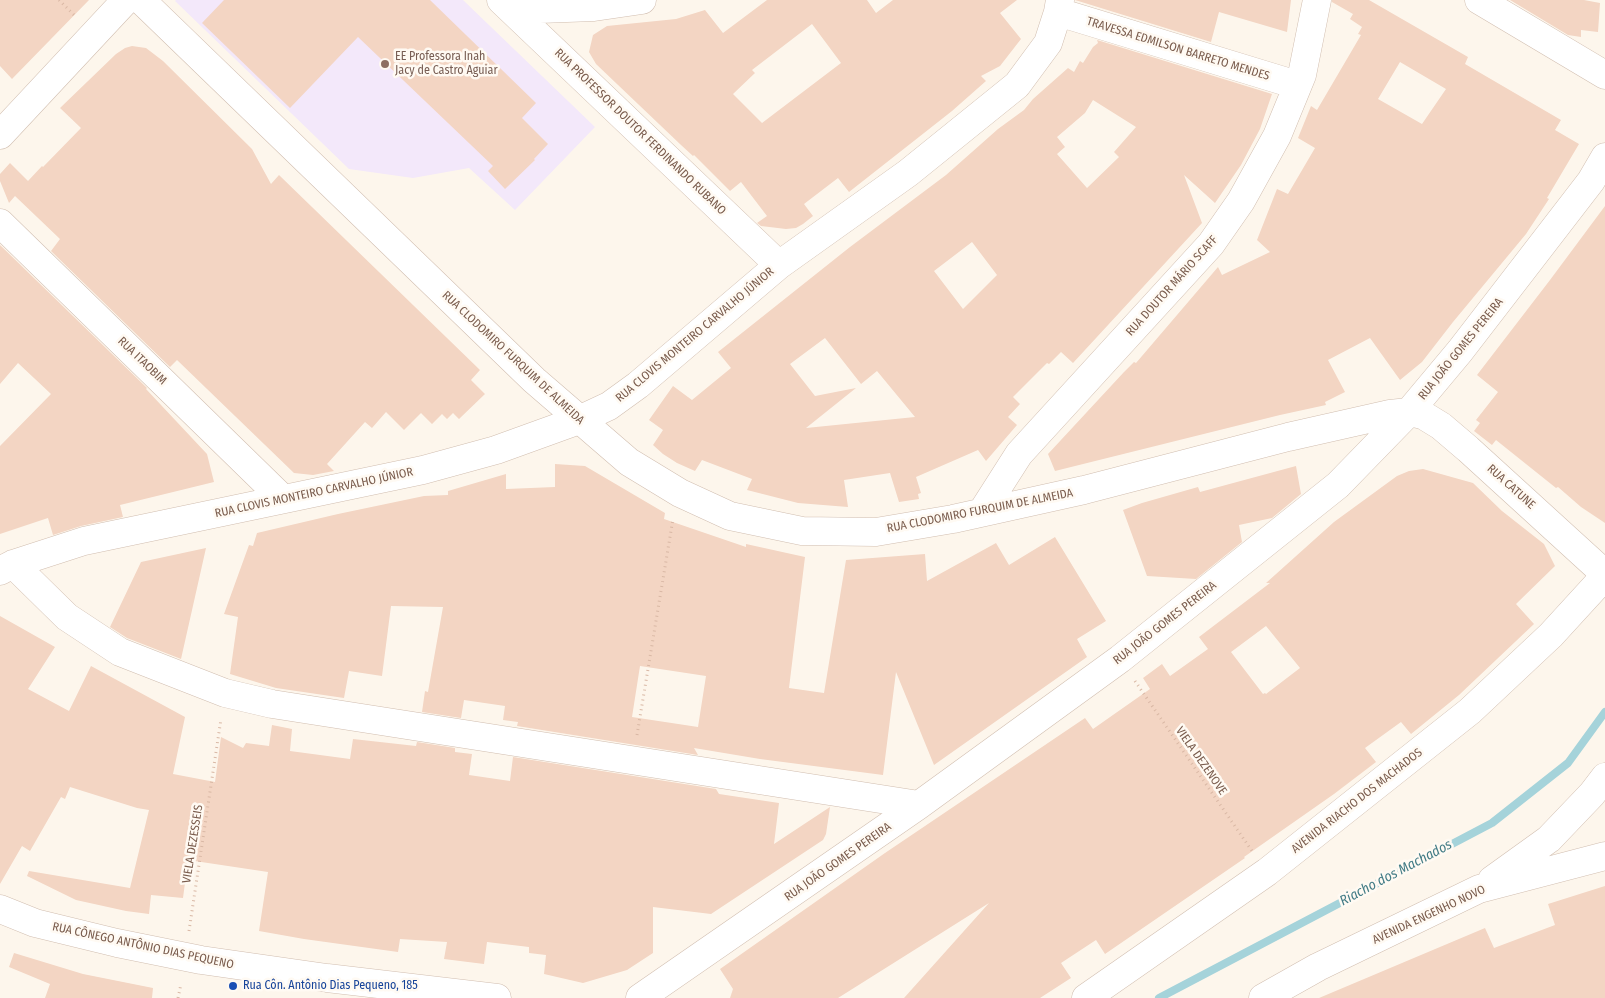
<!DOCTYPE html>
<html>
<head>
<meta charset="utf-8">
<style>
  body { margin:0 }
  canvas { display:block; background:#fdf6ec }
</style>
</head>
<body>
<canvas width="1605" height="998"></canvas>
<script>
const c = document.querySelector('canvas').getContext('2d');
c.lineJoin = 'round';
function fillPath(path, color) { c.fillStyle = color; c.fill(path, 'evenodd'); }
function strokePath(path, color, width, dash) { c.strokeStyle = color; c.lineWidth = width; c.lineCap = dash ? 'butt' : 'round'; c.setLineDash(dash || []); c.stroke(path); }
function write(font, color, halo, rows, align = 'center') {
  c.font = font + ' "Fira Sans Condensed",sans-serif'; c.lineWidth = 5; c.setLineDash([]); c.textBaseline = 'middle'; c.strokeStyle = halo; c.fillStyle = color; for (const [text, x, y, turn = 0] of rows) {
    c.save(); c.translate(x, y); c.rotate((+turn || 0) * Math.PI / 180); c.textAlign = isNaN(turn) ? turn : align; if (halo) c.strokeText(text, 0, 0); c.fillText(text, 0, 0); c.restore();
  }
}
const education = new Path2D(`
  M 176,0 L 463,0 L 595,127 L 515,210 L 469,168 L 413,178 L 349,169 L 175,1 Z`);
const stream = new Path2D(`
  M 1159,998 L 1492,823 L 1568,763 L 1605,712`);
const building = new Path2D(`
  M 0,0 L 89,0 L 12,79 L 0,66 Z
  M 224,0 L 430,0 L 536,103 L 522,118 L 548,144 L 534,159 L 535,160 L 505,189 L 488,171 L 493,166 L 358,37 L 290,108 L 202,23 Z
  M 767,0 L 867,0 L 876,13 L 893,0 L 1017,0 L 1000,13 L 1021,39 L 1000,66 L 981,76 L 986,81 L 952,111 L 849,192 L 838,178 L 804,204 L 813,216 L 803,224 L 796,228 L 786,229 L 761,226 L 757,223 L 767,216 L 741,182 L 730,191 L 694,155 L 693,156 L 681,145 L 596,64 L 589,52 L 593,35 L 607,26 L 676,19 L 705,10 L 723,33 ZM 812,24 L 841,63 L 762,123 L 733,94 L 755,73 L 752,70 Z
  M 1075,0 L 1291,0 L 1287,32 L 1219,12 L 1211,42 Z
  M 1332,0 L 1369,0 L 1468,57 L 1465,64 L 1561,120 L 1555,130 L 1579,144 L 1547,198 L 1549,199 L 1526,234 L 1453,322 L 1422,362 L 1400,380 L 1370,338 L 1328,360 L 1345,392 L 1325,402 L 1326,405 L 1280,415 L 1055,471 L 1048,454 L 1124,372 L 1134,362 L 1136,363 L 1218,267 L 1222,275 L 1270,252 L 1257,240 L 1277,189 L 1288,194 L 1315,148 L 1298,138 L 1311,106 L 1317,110 L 1361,35 L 1358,34 L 1362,27 L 1350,19 L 1353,14 L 1332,2 ZM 1400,62 L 1446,89 L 1422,124 L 1378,99 Z
  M 1510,0 L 1584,0 L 1600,3 L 1598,32 L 1581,30 L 1581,37 L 1568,35 Z
  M 1097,40 L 1272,94 L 1260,129 L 1241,165 L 1215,203 L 1184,175 L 1202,223 L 1073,363 L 1061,352 L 1049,364 L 1047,363 L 1013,397 L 1020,404 L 1008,417 L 1017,425 L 986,461 L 978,450 L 916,477 L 921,493 L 918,494 L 919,499 L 899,502 L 890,473 L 844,480 L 848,507 L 798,503 L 747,490 L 752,479 L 702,460 L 695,471 L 677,463 L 663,454 L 653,445 L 663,430 L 649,420 L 673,386 L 692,400 L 731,368 L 718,352 L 850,247 L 946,175 L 998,129 L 1024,110 L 1033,99 L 1068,68 L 1074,72 L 1080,61 L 1083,63 L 1093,47 L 1098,43 ZM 1093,100 L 1136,127 L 1114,152 L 1119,157 L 1087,188 L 1057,154 L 1065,147 L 1057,137 L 1085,113 ZM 972,242 L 997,275 L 963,309 L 934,271 ZM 825,338 L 861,384 L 877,371 L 915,417 L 806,428 L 856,388 L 815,396 L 790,364 Z
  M 132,46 L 146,48 L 163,61 L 252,149 L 271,184 L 279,175 L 480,370 L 471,380 L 485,394 L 459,419 L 453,413 L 447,419 L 442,414 L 432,424 L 421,413 L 404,430 L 386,412 L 372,428 L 365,422 L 327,464 L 334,471 L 313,475 L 294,473 L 177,360 L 170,367 L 51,251 L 60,239 L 15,196 L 9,203 L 0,181 L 0,174 L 10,163 L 28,181 L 42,166 L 43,167 L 81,128 L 60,108 L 116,54 L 125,48 Z
  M 1605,206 L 1605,523 L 1581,507 L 1558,487 L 1556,488 L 1496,440 L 1492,445 L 1474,431 L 1480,423 L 1476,420 L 1498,392 L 1477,375 L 1550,280 Z
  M 0,245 L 147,388 L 146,389 L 207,454 L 214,482 L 120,505 L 123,517 L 81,526 L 53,535 L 48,518 L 0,534 L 0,446 L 51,394 L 18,363 L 0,384 Z
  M 555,464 L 585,466 L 665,513 L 664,519 L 746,547 L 746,544 L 805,557 L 789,688 L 824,693 L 846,560 L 925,554 L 927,581 L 996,543 L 1009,565 L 1055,537 L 1106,621 L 1077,639 L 1087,657 L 934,765 L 896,672 L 883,775 L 760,759 L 694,748 L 698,755 L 517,726 L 518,722 L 503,720 L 505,706 L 464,700 L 461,718 L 422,712 L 425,691 L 428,692 L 443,607 L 391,606 L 382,676 L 349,671 L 344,698 L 276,688 L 230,674 L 238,617 L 224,614 L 249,545 L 253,546 L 257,533 L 338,514 L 424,496 L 448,495 L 448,491 L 506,474 L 506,489 L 555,487 ZM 640,666 L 706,676 L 698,727 L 632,717 Z
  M 1296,466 L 1301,494 L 1272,518 L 1239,525 L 1242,542 L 1196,579 L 1147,576 L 1123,510 L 1142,503 L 1198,487 L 1200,492 Z
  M 1423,469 L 1473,483 L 1502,511 L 1544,544 L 1555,566 L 1516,604 L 1534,624 L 1459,695 L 1411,734 L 1401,722 L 1365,748 L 1376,762 L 1334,794 L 1244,857 L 1245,858 L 1105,954 L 1096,940 L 1061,963 L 1071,978 L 1040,998 L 904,998 L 989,903 L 838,998 L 730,998 L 733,989 L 720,969 L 885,853 L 1085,718 L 1093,729 L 1150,689 L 1143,678 L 1162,664 L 1170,676 L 1208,649 L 1199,637 L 1270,583 L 1266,583 L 1334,522 L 1397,476 L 1409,471 ZM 1266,626 L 1300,668 L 1266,694 L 1265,693 L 1263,694 L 1231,652 Z
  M 206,548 L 181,659 L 127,638 L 110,627 L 141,562 Z
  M 0,616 L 55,647 L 28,689 L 69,711 L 91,666 L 185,717 L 173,774 L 215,782 L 221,737 L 243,748 L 246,743 L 269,746 L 272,725 L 292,729 L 290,751 L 350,759 L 353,739 L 416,746 L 417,742 L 455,748 L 455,752 L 472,754 L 469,775 L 510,781 L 513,757 L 716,789 L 719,794 L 779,803 L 774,844 L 830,807 L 826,834 L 823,840 L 711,914 L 653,907 L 653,953 L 627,970 L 583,983 L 544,974 L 546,955 L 529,953 L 529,947 L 487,942 L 484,964 L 444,959 L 447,942 L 400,939 L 398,952 L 304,939 L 259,931 L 268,872 L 188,860 L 183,898 L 151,895 L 149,914 L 126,911 L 76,900 L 27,876 L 29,871 L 130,888 L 149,810 L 137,808 L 70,787 L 65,799 L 61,797 L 30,851 L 22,846 L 0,884 Z
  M 1605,886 L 1605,998 L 1319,998 L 1485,928 L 1494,948 L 1555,925 L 1548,904 Z
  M 14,953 L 83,974 L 153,988 L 152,998 L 45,998 L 50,984 L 9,967 Z`);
const path = new Path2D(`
  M 59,0 L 75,16
  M 1135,681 L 1252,851
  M 637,735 L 673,519
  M 189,931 L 221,719
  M 178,998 L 181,984`);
const minor = new Path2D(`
  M 141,0 L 534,380 L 629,462 L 680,493 L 730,516 L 802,531 L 876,532 L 953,519 L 1084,490 L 1288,437 L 1390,414 L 1409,412 L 1423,415 L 1441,426 L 1468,449 L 1605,574
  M 501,0 L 779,265
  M 1479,0 L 1605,75
  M 512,10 L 594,7 L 642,0
  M 1058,12 L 1297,85
  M 0,135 L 126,0
  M 0,223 L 283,499
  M 982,512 L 1019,454 L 1211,244 L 1241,201 L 1277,136 L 1302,75 L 1317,0
  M 13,564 L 67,617 L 120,652 L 225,693 L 272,704 L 919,805
  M 0,571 L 13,564 L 84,541 L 423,470 L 496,450 L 579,420 L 609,406 L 638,385 L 779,265 L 908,173 L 1017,85 L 1048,43 L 1058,12 L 1060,0
  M 1492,880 L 1549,839 L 1592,794 L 1605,777
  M 0,909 L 35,923 L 117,943 L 201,960 L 327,978 L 497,998
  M 640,998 L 919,805 L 1120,659 L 1338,485 L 1409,412 L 1460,351 L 1591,181 L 1605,157
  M 1086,998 L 1267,872 L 1470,711 L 1551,635 L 1605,576
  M 1263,998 L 1318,967 L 1479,889 L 1605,856`);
const markers = [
  [385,64,5,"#8d6e63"],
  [233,986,5,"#1a4fb4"]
];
const streetNames = [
  ["TRAVESSA EDMILSON BARRETO MENDES",1178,49,17],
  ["RUA PROFESSOR DOUTOR FERDINANDO RUBANO",640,132,44],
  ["RUA DOUTOR MÁRIO SCAFF",1172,286,-48],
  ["RUA CLOVIS MONTEIRO CARVALHO JÚNIOR",695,335,-40],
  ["RUA JOÃO GOMES PEREIRA",1461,349,-51],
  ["RUA CLODOMIRO FURQUIM DE ALMEIDA",513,358,43],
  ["RUA ITAOBIM",142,361,44],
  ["RUA CATUNE",1511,487,42],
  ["RUA CLOVIS MONTEIRO CARVALHO JÚNIOR",314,493,-12],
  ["RUA CLODOMIRO FURQUIM DE ALMEIDA",980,511,-11],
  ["RUA JOÃO GOMES PEREIRA",1165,623,-38],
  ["VIELA DEZENOVE",1201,761,55],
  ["AVENIDA RIACHO DOS MACHADOS",1357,801,-38],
  ["VIELA DEZESSEIS",193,844,-81],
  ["RUA JOÃO GOMES PEREIRA",838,862,-35],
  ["AVENIDA ENGENHO NOVO",1429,915,-25],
  ["RUA CÔNEGO ANTÔNIO DIAS PEQUENO",143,946,12]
];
const educationNames = [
  ["EE Professora Inah",395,57],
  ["Jacy de Castro Aguiar",395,71]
];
const transitNames = [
  ["Rua Côn. Antônio Dias Pequeno, 185",243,986]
];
const waterNames = [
  ["Riacho dos Machados",1396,873,-28]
];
fillPath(education, '#f3e8fa');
strokePath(stream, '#a5d3da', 8);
fillPath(building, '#f3d5c3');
strokePath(minor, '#d1beb0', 29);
strokePath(path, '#d9b8a5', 3, [1, 4]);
strokePath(minor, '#fff', 28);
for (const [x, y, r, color] of markers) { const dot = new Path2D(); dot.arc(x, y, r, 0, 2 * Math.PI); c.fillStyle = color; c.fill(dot); strokePath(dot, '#fffaf3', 2); }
write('12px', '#7a5c4d', '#fffaf3', streetNames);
write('12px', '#785e54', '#fffaf3', educationNames, 'left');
write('12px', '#164399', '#fffaf3', transitNames, 'left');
write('italic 14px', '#437c86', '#fffaf3', waterNames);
</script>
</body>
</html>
